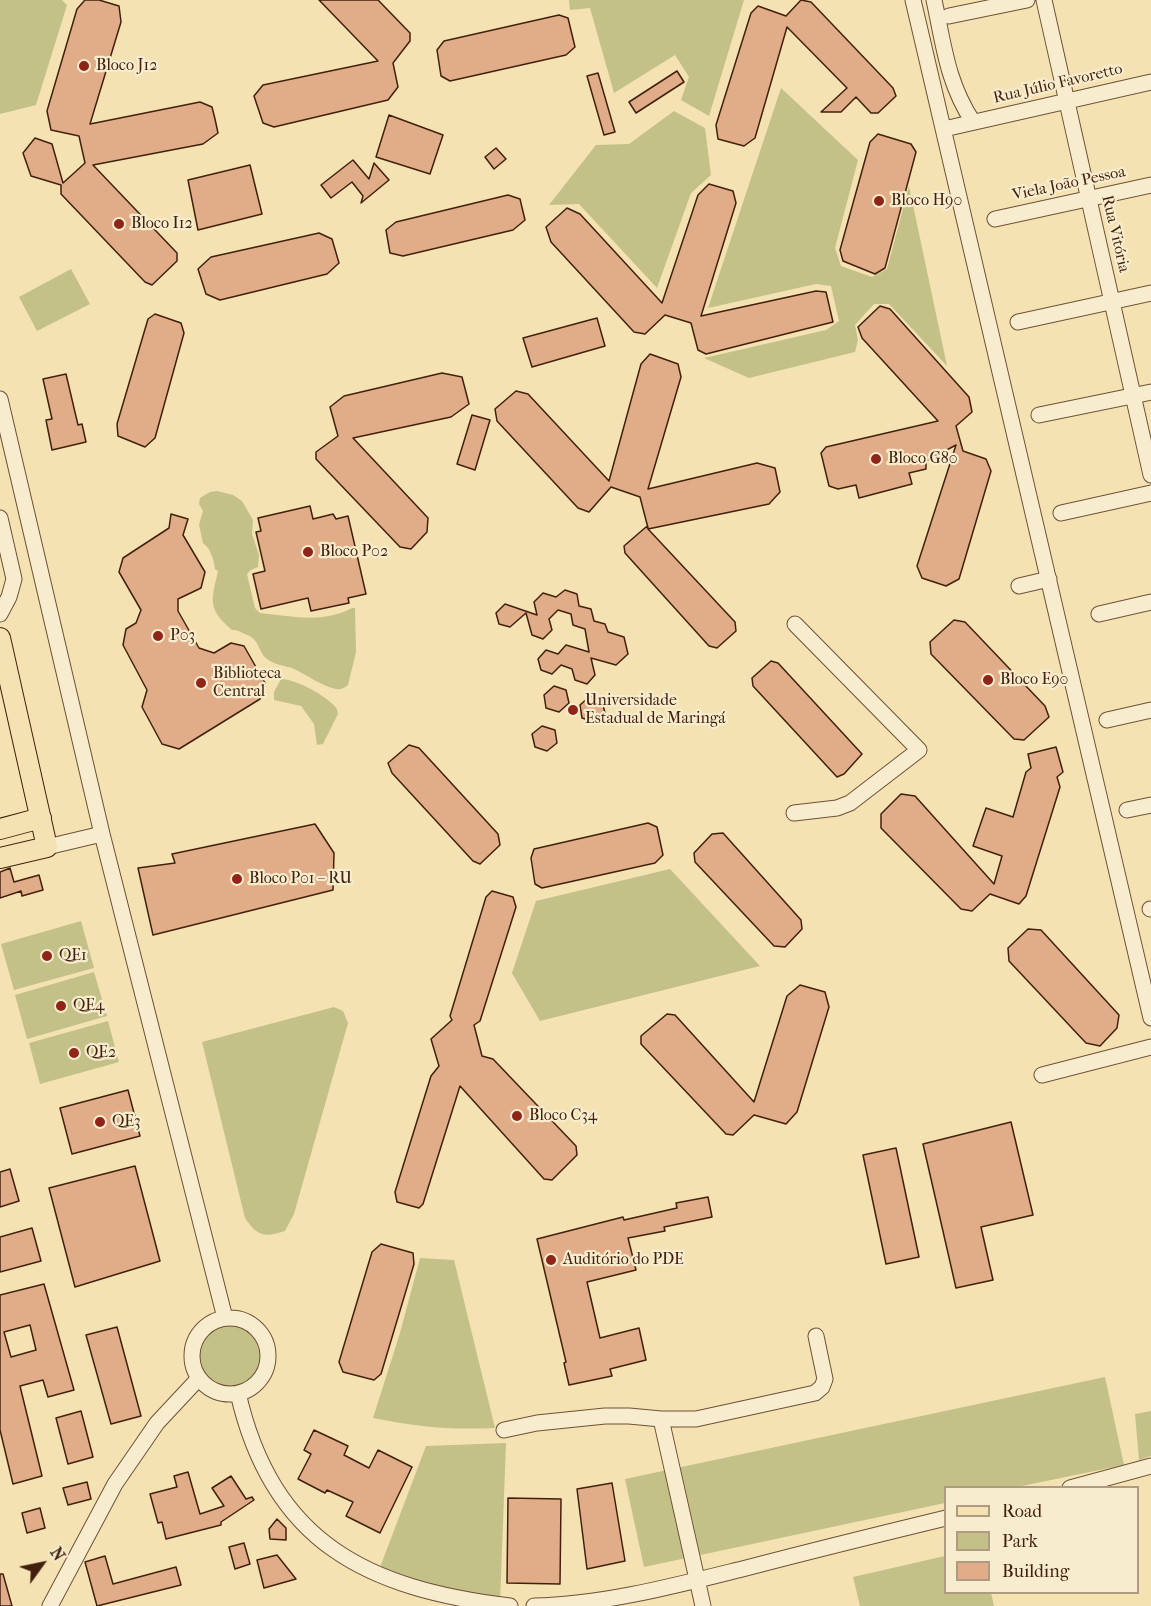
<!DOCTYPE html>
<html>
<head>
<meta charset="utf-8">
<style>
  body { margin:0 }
  #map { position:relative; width:1151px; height:1606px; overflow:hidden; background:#f4e2b3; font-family:"IM FELL French Canon",serif }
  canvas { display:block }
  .legend { position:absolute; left:944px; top:1486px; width:195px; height:108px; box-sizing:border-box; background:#f8ecce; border:2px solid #af9b81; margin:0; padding:8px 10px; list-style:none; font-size:18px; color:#41210d }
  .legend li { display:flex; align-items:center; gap:12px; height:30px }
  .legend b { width:30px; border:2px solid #af9b81 }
  .north { position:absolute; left:12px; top:1534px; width:60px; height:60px; -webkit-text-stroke:4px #f8ecce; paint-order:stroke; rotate:57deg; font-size:16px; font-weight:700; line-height:24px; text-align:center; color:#41210d }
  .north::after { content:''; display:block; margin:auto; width:21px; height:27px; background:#41210d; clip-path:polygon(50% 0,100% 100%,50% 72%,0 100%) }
</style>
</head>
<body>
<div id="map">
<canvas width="1151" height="1606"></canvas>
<ul class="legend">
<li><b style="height:8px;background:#f4e2b3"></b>Road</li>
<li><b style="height:16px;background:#c3c188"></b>Park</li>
<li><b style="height:16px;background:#e1ad88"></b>Building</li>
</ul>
<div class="north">N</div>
</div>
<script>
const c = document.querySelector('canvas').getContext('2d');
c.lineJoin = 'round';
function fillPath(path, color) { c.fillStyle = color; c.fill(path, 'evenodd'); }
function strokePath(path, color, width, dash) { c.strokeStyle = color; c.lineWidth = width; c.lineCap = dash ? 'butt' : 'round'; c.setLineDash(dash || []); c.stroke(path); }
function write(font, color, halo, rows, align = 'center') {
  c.font = font + ' "IM FELL French Canon",serif'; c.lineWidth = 4.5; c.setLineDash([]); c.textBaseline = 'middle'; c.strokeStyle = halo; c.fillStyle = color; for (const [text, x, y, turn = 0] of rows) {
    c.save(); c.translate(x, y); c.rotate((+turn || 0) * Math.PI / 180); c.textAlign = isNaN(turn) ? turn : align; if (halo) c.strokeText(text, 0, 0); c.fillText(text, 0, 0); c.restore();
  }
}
const green = new Path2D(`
  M 0,0 L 62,0 L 67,5 L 36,105 L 0,114 Z
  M 569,0 L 744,0 L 709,116 L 681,100 L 689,77 L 675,55 L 614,93 L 590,8 L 570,10 Z
  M 781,88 L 858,160 L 835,248 L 841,266 L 872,277 L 887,269 L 909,186 L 947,366 L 889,304 L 874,304 L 855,325 L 858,340 L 855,352 L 749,378 L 704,358 L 826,330 L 839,321 L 831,286 L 816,284 L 708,308 Z
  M 674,111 L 705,128 L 711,175 L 691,193 L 657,288 L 579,204 L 549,205 L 596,145 L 629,144 Z
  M 71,269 L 90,304 L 37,331 L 19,297 Z
  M 217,491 L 233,495 L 242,501 L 253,520 L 252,534 L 259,555 L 258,567 L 251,570 L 247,574 L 255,608 L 260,613 C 292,616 322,624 352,608 L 355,608 L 356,652 L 348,685 C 344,688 341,690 336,689 C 321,686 306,674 292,668 C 285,666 277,665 270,661 C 257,654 262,640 245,634 C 240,632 238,630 232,630 C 206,608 212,599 218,571 L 215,569 C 214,560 211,549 203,543 L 199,525 L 203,511 L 199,504 L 200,498 L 210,492 Z
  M 281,679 C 296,679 329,697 337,709 L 338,714 L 323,744 L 317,745 L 314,724 L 301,706 L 274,700 L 274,692 Z
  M 670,869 L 760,966 L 540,1021 L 512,973 L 536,901 Z
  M 81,921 L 94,968 L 14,990 L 1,944 Z
  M 94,972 L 107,1016 L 27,1039 L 15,995 Z
  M 334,1007 L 343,1011 L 348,1023 L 294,1214 L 285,1231 C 264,1238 257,1236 245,1218 L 202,1042 Z
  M 108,1021 L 119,1062 L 40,1084 L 29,1043 Z
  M 420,1258 L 454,1260 L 495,1428 C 450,1430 418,1427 373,1418 L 400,1333 Z
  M197 1356a33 33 0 1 1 66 0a33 33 0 1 1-66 0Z
  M 1105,1377 L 1124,1465 L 1017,1487 L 946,1488 L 945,1503 L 644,1567 L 625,1479 Z
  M 1151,1411 L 1151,1456 L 1139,1460 L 1135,1414 Z
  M 506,1443 L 500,1603 L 479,1600 L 379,1570 L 426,1446 Z
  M 945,1556 L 946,1592 L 991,1593 L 994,1606 L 860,1606 L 853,1577 Z`);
const building = new Path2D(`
  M 85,0 L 99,0 L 119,6 L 121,22 L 90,124 L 200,102 L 212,107 L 215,119 L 218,133 L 203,144 L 93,165 L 177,253 L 177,261 L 152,285 L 145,282 L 61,194 L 61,185 L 31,176 L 23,153 L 35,138 L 52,144 L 63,183 L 85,163 L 79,136 L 51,130 L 47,111 L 77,9 Z
  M 319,0 L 378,0 L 410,33 L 410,41 L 393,63 L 398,87 L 388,100 L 274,127 L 263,123 L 254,96 L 263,85 L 378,61 Z
  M 801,0 L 811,2 L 893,88 L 896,96 L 878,113 L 871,113 L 856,97 L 841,112 L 821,112 L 847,88 L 787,27 L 755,138 L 744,146 L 718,139 L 716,125 L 751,13 L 758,6 L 786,16 Z
  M 559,15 L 568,18 L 575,47 L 566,55 L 450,81 L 441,76 L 437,50 L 444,41 Z
  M 677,71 L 684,82 L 636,113 L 629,102 Z
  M 598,73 L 615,132 L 604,135 L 587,76 Z
  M 389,115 L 443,135 L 430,174 L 376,157 Z
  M 878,134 L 911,144 L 916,152 L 885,268 L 875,274 L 843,261 L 840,250 L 870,142 Z
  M 496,148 L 506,159 L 494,169 L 485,157 Z
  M 353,160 L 369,179 L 374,163 L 389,180 L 361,203 L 363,196 L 352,182 L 331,198 L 321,185 Z
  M 250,165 L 262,214 L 198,230 L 188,180 Z
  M 709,184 L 733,191 L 736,203 L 701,316 L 816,291 L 826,292 L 833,322 L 706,354 L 698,350 L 691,323 L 665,315 L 645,334 L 634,332 L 551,242 L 546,227 L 567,208 L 580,214 L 662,303 L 698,195 Z
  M 508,195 L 520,199 L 525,220 L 513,230 L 403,256 L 390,253 L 386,230 L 396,222 Z
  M 319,233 L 332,239 L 339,263 L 327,274 L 220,300 L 206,294 L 198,269 L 211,257 Z
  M 880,306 L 890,309 L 969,397 L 972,412 L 956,426 L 963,451 L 986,459 L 991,471 L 959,579 L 946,586 L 922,578 L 917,566 L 956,445 L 926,461 L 926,469 L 909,473 L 912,484 L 859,498 L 856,485 L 838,489 L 829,486 L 821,453 L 826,447 L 938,421 L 862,338 L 858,327 Z
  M 155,314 L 181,323 L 184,333 L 155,438 L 145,447 L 118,436 L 117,424 L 148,319 Z
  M 597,318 L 605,346 L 532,367 L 523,338 Z
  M 650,354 L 678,364 L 681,377 L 648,489 L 757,463 L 775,468 L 780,492 L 769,504 L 648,529 L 735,622 L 736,631 L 717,648 L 709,646 L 625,553 L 624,546 L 646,527 L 648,528 L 640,497 L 611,487 L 589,512 L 578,508 L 497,421 L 495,409 L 516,391 L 528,394 L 609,481 L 641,364 Z
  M 442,373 L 462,377 L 469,404 L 451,417 L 353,438 L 428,518 L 427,532 L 411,549 L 400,547 L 316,459 L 316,452 L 338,436 L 330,407 L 344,396 Z
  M 66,374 L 78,425 L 82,424 L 86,442 L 52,450 L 46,420 L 52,419 L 43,379 Z
  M 472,415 L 490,420 L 475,470 L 457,464 Z
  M 310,506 L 313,519 L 333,514 L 336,519 L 348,516 L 366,594 L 348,598 L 349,603 L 311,611 L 308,598 L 261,609 L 253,574 L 265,571 L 256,532 L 261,531 L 258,518 Z
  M 171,514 L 188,519 L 183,535 L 205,572 L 201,588 L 178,599 L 178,611 L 199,648 L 214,653 L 231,643 L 244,646 L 265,683 L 260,699 L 179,749 L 162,744 L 142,707 L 147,690 L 123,645 L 126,629 L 136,623 L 141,610 L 119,572 L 123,558 L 169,528 Z
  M 565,590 L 577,594 L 579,606 L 591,609 L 594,621 L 605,624 L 608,632 L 624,637 L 628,654 L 616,665 L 591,658 L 595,675 L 587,684 L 575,680 L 572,669 L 561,665 L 552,674 L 541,670 L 538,659 L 546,650 L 558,654 L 566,645 L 589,652 L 585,629 L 573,625 L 571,614 L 558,610 L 549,619 L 552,630 L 543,639 L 532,635 L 526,613 L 510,627 L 499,624 L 496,613 L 505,604 L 537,615 L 534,602 L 543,593 L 556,597 Z
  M 954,620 L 965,622 L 1045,706 L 1049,717 L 1024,740 L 1014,739 L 931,654 L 930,642 Z
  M 771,661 L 778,663 L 862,754 L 844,774 L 837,777 L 753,686 L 752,678 Z
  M 554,686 L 566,690 L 569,703 L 559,712 L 546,708 L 544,695 Z
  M 590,696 L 602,701 L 605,713 L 595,722 L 582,718 L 580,705 Z
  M 542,726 L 555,730 L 557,743 L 547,751 L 535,747 L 532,734 Z
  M 409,745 L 419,748 L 498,834 L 500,845 L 480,864 L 473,861 L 392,773 L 388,763 Z
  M 1056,747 L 1063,772 L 1057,777 L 1060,787 L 1026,896 L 1019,904 L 990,894 L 972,911 L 961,909 L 881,828 L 881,814 L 901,794 L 915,796 L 994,884 L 1002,856 L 973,846 L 986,808 L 1013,817 L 1026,772 L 1031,768 L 1028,754 Z
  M 648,823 L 657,827 L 663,855 L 655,863 L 542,888 L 535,884 L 531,858 L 534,849 Z
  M 315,824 L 334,853 L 333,890 L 153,935 L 138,868 L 175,863 L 172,854 Z
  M 723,833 L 801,920 L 802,929 L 785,947 L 774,946 L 695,862 L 694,853 L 712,834 Z
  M 10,868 L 14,882 L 39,875 L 43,890 L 22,896 L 21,891 L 0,898 L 0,872 Z
  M 492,891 L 513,897 L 516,907 L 480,1021 L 474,1025 L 482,1056 L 493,1059 L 576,1146 L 577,1155 L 552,1180 L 544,1179 L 460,1086 L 423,1204 L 419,1208 L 397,1202 L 395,1192 L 431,1076 L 439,1066 L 431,1039 L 452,1020 L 450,1016 L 486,897 Z
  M 1028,929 L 1041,930 L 1119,1015 L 1117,1028 L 1100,1046 L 1086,1043 L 1009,961 L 1008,948 Z
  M 800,985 L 825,992 L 829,1007 L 797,1112 L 786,1124 L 754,1115 L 733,1135 L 726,1134 L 641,1044 L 641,1036 L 667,1014 L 675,1015 L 754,1102 L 787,996 Z
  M 128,1090 L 140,1136 L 72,1154 L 60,1108 Z
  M 1011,1122 L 1033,1215 L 981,1227 L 993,1280 L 956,1288 L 923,1144 Z
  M 896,1148 L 919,1257 L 886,1264 L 863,1155 Z
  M 135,1166 L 160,1261 L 75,1287 L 49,1188 Z
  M 10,1169 L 19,1201 L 0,1207 L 0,1172 Z
  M 708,1197 L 712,1217 L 664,1227 L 665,1231 L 628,1238 L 636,1270 L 587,1282 L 600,1338 L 639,1328 L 646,1360 L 610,1369 L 612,1376 L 569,1385 L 564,1363 L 566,1362 L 537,1239 L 623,1217 L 624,1220 L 677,1208 L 676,1203 Z
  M 32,1228 L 41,1261 L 0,1272 L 0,1237 Z
  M 381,1244 L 413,1253 L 414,1264 L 381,1374 L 374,1380 L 343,1372 L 339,1362 L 372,1252 Z
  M 44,1284 L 74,1390 L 48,1397 L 43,1380 L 20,1386 L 42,1476 L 13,1484 L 0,1430 L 0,1295 ZM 30,1325 L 36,1350 L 11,1357 L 4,1332 Z
  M 117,1327 L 141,1416 L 111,1424 L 86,1335 Z
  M 81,1411 L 93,1457 L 68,1464 L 56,1418 Z
  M 314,1430 L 348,1446 L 344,1455 L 369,1468 L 378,1450 L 412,1467 L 380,1533 L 346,1516 L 353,1502 L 327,1490 L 325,1493 L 298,1479 L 311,1454 L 304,1450 Z
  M 188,1472 L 200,1514 L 224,1506 L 212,1488 L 231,1476 L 246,1499 L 252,1497 L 254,1500 L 221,1522 L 221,1525 L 166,1539 L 162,1522 L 158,1523 L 150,1494 L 177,1487 L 174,1476 Z
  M 87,1482 L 91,1499 L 68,1505 L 63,1488 Z
  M 612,1483 L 625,1561 L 587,1569 L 577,1489 Z
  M 508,1498 L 561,1499 L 560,1584 L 507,1583 Z
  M 40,1508 L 45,1528 L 27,1533 L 22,1513 Z
  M 277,1519 L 286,1528 L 286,1540 L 270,1539 L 269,1529 Z
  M 244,1543 L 250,1564 L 235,1569 L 229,1547 Z
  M 277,1555 L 296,1579 L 264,1588 L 257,1560 Z
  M 105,1556 L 113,1584 L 176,1567 L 181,1585 L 97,1606 L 85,1562 Z
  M 0,1574 L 3,1574 L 12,1606 L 0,1606 Z`);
const minor = new Path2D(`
  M 913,0 L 1151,1018
  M 934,0 C 944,46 947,82 973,122
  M 1044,0 L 1151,475
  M 949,16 L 1027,0
  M 944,129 L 1151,82
  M 995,219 L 1151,185
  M 1018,322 L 1151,293
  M 0,399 L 102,834 L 225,1318
  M 1039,415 L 1151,392
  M 1061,513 L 1151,493
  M 0,518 L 14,579 L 9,597 L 0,614
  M 1019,586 L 1049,579
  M 1099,614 L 1151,602
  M 1107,720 L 1151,710
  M 1127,810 L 1151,805
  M 794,813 L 837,808 L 850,803 L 919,750 L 795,624
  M 47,847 L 102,834
  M 1150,909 L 1151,909
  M 1042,1075 L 1151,1047
  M192 1356a38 38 0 1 1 76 0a38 38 0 1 1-76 0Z
  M 238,1393 C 272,1543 368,1589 510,1606
  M 661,1419 L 703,1606
  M 504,1430 L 537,1423 L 605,1416 L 629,1416 L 661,1419 L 696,1419 L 815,1393 L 822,1387 L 825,1379 L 816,1336
  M 1070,1488 L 1151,1466
  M 50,1606 L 115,1484 L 157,1423 L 199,1378
  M 534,1606 C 604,1605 681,1584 750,1567 C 815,1550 880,1534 946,1518`);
const major = new Path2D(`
  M 0,638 L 47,847 L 0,858
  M 0,829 L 41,818`);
const markers = [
  [84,66,6,"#8f2418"],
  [879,201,6,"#8f2418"],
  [119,224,6,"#8f2418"],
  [876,459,6,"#8f2418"],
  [308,552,6,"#8f2418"],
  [158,636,6,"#8f2418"],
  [988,680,6,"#8f2418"],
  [201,683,6,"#8f2418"],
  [573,710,6,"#8f2418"],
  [237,879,6,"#8f2418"],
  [47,956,6,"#8f2418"],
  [61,1006,6,"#8f2418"],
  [74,1053,6,"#8f2418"],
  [517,1116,6,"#8f2418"],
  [100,1122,6,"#8f2418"],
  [551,1260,6,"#8f2418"]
];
const poiNames = [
  ["Bloco J12",96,66],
  ["Bloco H90",891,201],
  ["Bloco I12",131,224],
  ["Bloco G80",888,459],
  ["Bloco P02",320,552],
  ["P03",170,636],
  ["Biblioteca",213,674],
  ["Central",213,692],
  ["Bloco E90",1000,680],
  ["Universidade",585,701],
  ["Estadual de Maringá",585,719],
  ["Bloco P01 – RU",249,879],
  ["QE1",59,956],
  ["QE4",73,1006],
  ["QE2",86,1053],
  ["Bloco C34",529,1116],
  ["QE3",112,1122],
  ["Auditório do PDE",563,1260]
];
const streetNames = [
  ["Rua Júlio Favoretto",1058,84,-13],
  ["Viela João Pessoa",1069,184,-12],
  ["Rua Vitória",1115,234,77]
];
fillPath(green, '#c3c188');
fillPath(building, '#e1ad88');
strokePath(building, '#41210d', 1.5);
strokePath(minor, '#6e5136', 17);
strokePath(major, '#41210d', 22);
strokePath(minor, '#f8ecce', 15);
strokePath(major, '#f4e2b3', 20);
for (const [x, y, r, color] of markers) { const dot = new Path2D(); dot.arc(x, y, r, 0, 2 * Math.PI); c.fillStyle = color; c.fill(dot); strokePath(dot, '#f8ecce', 2); }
write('16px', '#41210d', '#f8ecce', poiNames, 'left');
write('16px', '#41210d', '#f8ecce', streetNames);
</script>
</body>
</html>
